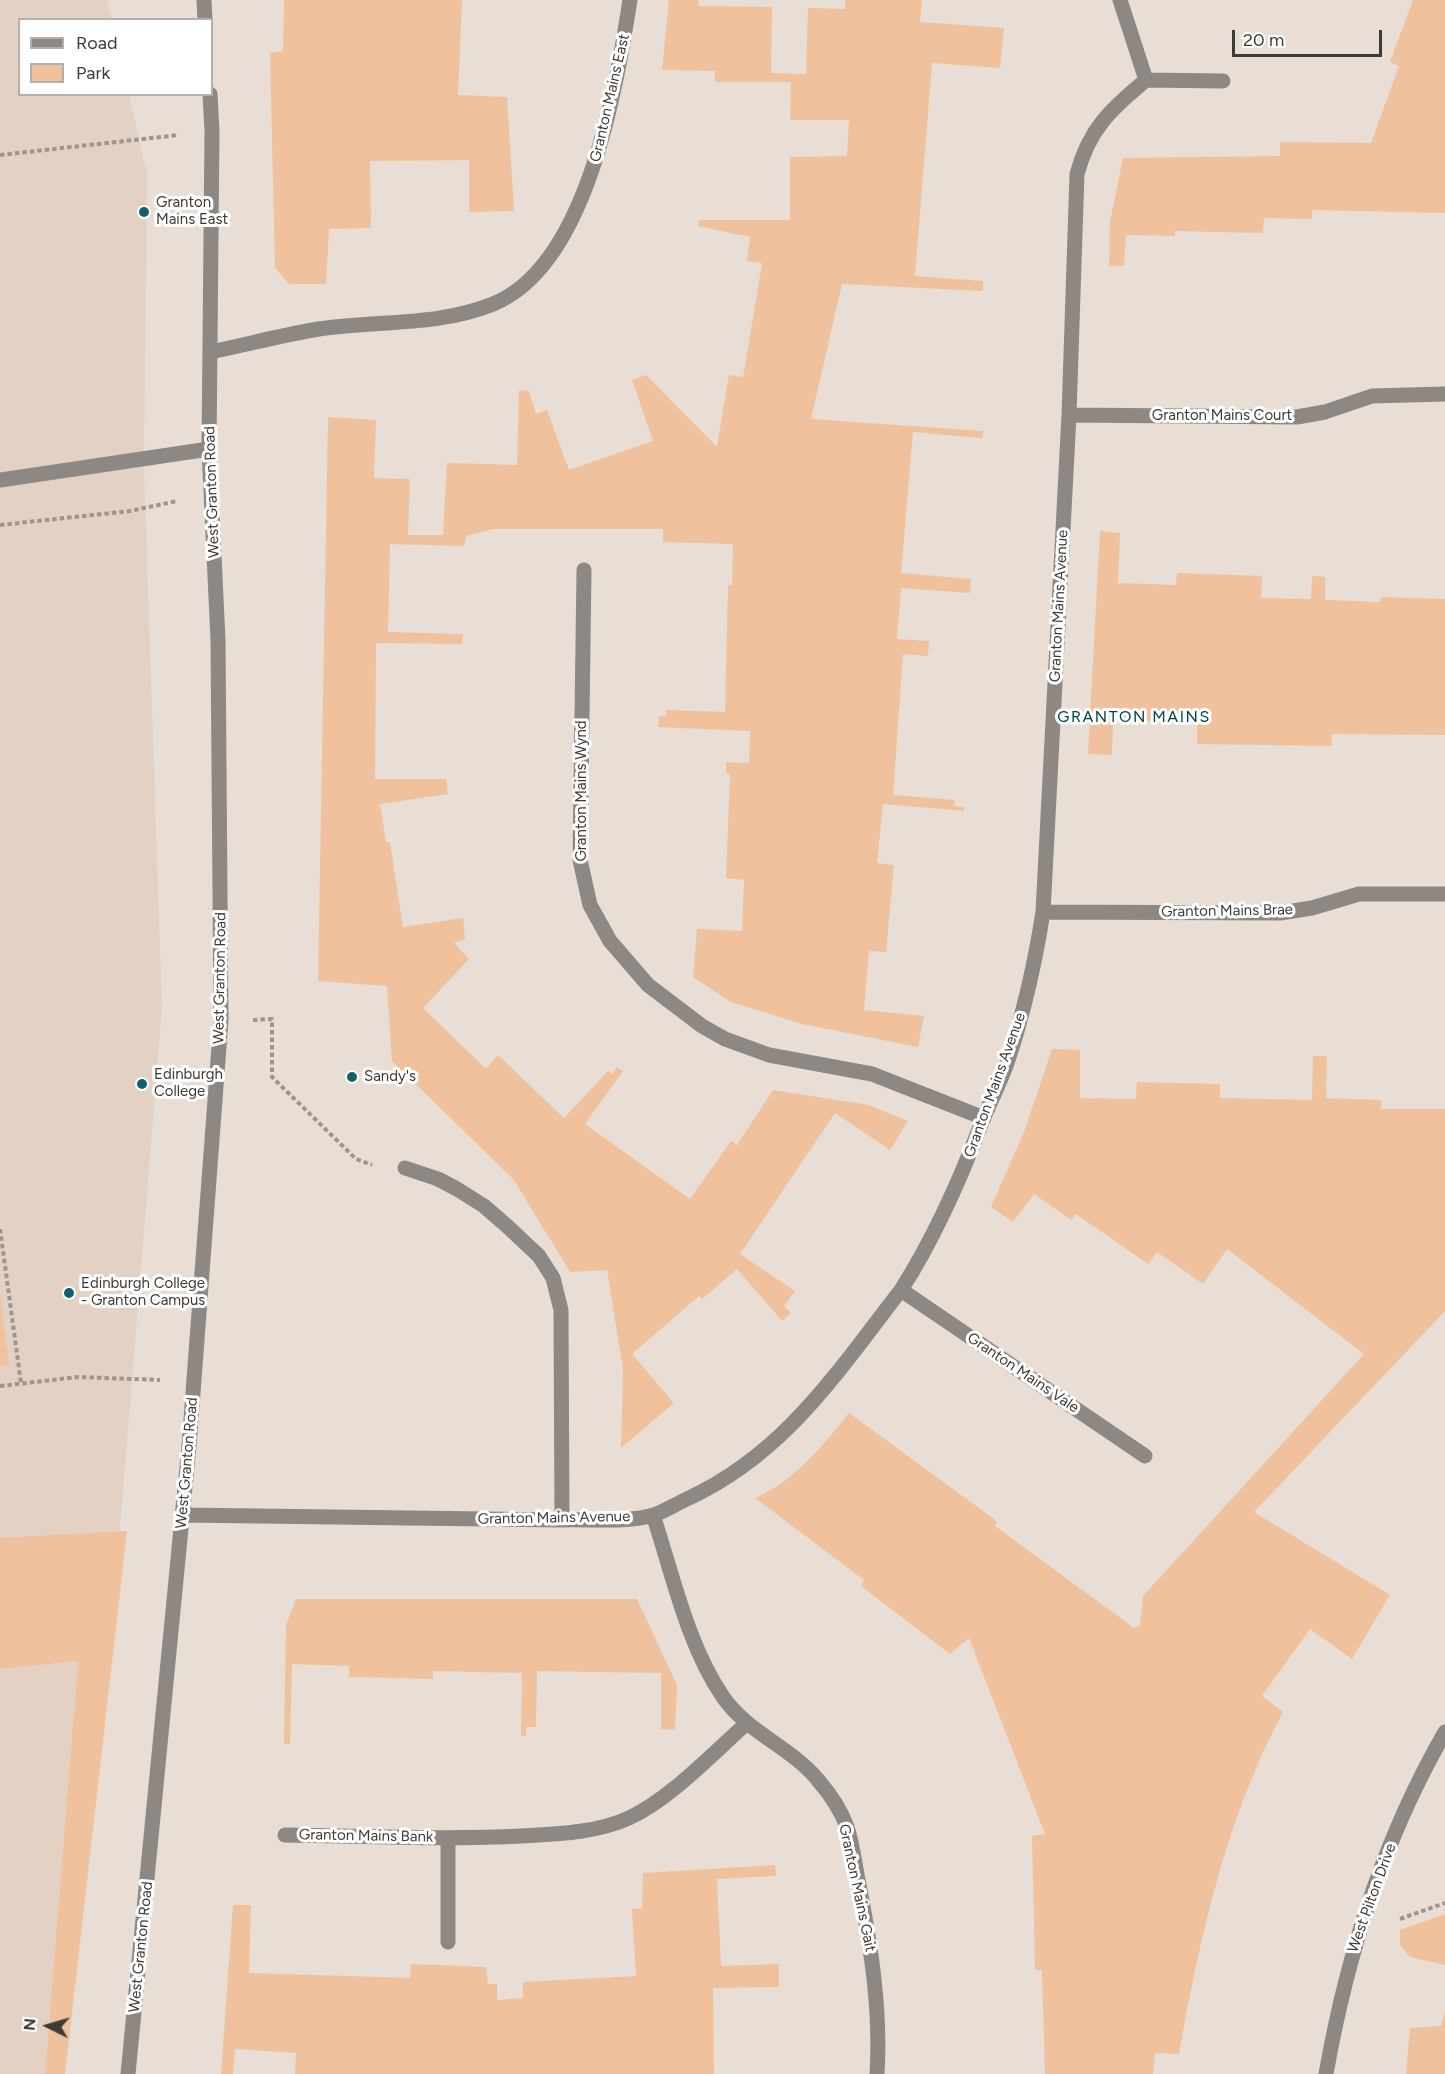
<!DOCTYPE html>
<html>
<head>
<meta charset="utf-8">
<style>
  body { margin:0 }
  #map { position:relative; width:1445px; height:2074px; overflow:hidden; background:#e9ded5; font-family:Figtree,sans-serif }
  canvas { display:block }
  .legend { position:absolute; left:18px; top:18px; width:195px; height:78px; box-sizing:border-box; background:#fff; border:2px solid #b2b0af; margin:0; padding:8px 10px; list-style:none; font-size:18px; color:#3e3a36 }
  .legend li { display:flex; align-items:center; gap:12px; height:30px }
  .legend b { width:30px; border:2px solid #b2b0af }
  .north { position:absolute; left:18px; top:1996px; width:60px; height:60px; -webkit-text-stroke:4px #fff; paint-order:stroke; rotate:275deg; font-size:16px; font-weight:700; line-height:24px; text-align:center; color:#3e3a36 }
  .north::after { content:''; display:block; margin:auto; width:21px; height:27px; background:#3e3a36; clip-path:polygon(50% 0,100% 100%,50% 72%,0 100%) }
  .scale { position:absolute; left:1232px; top:30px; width:150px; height:27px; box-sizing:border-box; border:3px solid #3e3a36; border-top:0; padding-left:8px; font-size:18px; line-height:21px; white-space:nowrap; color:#3e3a36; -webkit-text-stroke:4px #fff; paint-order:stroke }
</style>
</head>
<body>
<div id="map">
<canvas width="1445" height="2074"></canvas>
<ul class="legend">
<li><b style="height:8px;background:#8d8884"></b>Road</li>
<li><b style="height:16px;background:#efc19c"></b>Park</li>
</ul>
<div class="north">N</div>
<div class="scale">20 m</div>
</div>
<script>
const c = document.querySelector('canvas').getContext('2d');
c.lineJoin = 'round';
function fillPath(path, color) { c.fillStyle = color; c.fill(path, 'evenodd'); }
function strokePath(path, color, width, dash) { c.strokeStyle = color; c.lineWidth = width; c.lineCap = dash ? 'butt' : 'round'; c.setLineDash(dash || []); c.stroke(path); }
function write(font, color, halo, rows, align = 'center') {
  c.font = font + ' Figtree,sans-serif'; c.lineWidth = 6; c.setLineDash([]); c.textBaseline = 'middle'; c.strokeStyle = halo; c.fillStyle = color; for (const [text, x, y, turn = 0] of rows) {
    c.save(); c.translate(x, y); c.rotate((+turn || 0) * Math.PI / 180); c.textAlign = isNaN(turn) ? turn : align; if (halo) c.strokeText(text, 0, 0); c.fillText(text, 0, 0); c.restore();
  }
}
const built = new Path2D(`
  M 0,0 L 107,0 L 112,19 L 20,20 L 20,94 L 129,95 L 147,175 L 144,469 L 162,1008 L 116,1578 L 0,1594 Z
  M 78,1661 L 45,2074 L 0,2074 L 0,1669 Z`);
const green = new Path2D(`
  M 284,0 L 462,0 L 458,95 L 507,97 L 514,211 L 469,212 L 469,160 L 370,161 L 371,228 L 329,229 L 326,284 L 289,284 L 275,268 L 270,53 L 283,51 Z
  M 669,0 L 698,0 L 699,6 L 772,7 L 771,73 L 806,74 L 808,8 L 845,9 L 845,0 L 922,0 L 920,22 L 1004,28 L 1000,68 L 932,63 L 915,276 L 983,281 L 983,291 L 842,284 L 811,419 L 983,431 L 982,438 L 913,432 L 901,573 L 971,579 L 970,593 L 901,588 L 897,639 L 929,641 L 928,656 L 903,654 L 893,795 L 955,800 L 954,806 L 964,807 L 964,811 L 883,804 L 877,863 L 894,865 L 886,952 L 869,951 L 864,1010 L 924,1016 L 918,1047 L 802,1024 L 731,1002 L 693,977 L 697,929 L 742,931 L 744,880 L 726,878 L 730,774 L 726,773 L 726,762 L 749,763 L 750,731 L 658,727 L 659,716 L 666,716 L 667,710 L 725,712 L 728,586 L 732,585 L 733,544 L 663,542 L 663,529 L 493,529 L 466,536 L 464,546 L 390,544 L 388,632 L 463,634 L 462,644 L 376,643 L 375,779 L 446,779 L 448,794 L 380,804 L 386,842 L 390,842 L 403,927 L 463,918 L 465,939 L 454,943 L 469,959 L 423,1008 L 486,1069 L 498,1055 L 564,1118 L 608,1071 L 612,1074 L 617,1067 L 623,1071 L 585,1124 L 690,1199 L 731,1141 L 737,1145 L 773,1090 L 869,1105 L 908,1121 L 890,1150 L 835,1113 L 740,1254 L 795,1291 L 784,1306 L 791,1313 L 782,1321 L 737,1269 L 702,1299 L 699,1296 L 632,1354 L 674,1403 L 621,1448 L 623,1370 L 607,1270 L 570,1272 L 514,1180 L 392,1061 L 387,986 L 318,981 L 328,417 L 376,420 L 374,478 L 410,479 L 408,535 L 443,535 L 447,463 L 517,465 L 519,390 L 529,391 L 536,414 L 547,410 L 569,470 L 653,441 L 632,380 L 646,375 L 717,447 L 729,375 L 743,377 L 762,263 L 747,261 L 750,237 L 698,226 L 699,220 L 790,220 L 790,157 L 847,156 L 849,120 L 790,120 L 791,82 L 715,82 L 715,71 L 662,70 Z
  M 1413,0 L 1445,0 L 1445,213 L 1312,210 L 1312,219 L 1264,218 L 1263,233 L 1175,231 L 1175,236 L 1126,235 L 1124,266 L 1109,266 L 1110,222 L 1123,158 L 1280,156 L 1280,142 L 1371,143 L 1399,66 L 1390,62 Z
  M 1100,531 L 1120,533 L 1118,583 L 1176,585 L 1177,573 L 1262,576 L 1261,598 L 1311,599 L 1312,576 L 1325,577 L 1325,600 L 1380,602 L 1381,597 L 1445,599 L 1445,735 L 1331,734 L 1332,746 L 1197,744 L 1197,722 L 1113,720 L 1112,755 L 1088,754 Z
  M 1052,1049 L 1080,1050 L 1080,1098 L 1136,1099 L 1137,1082 L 1220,1084 L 1220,1098 L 1312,1100 L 1313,1056 L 1327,1056 L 1326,1098 L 1381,1100 L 1381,1109 L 1445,1109 L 1445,1311 L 1254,1512 L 1390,1595 L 1352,1659 L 1310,1629 L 1262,1696 L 1283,1712 C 1226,1818 1200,1937 1179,2054 L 1155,2053 L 1153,2074 L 1045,2074 L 1042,1970 L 1035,1970 L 1032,1836 L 1045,1834 L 969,1638 L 950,1654 L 861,1586 L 864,1580 L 755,1498 C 794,1481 823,1446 849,1413 L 994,1519 L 997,1522 L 995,1526 L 1134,1628 L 1140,1625 L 1143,1596 L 1364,1354 L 1227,1249 L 1203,1284 L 1157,1252 L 1148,1264 L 1076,1214 L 1071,1220 L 1034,1194 L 1013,1222 L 991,1207 L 1024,1132 Z
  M 0,1294 L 9,1366 L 0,1365 Z
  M 127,1531 L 65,2074 L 45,2074 L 78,1661 L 0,1669 L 0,1538 Z
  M 296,1599 L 637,1599 L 677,1685 L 675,1730 L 661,1729 L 661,1673 L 537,1671 L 536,1727 L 526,1727 L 526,1736 L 521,1736 L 522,1673 L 433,1671 L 433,1679 L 349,1677 L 349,1666 L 292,1664 L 290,1744 L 284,1744 L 286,1625 Z
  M 775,1865 L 776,1876 L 717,1879 L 721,1966 L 779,1964 L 779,1987 L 713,1988 L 714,2074 L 295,2074 L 296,2053 L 235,2049 L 233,2074 L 221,2074 L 233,1905 L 251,1905 L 249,1973 L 410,1978 L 411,1964 L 486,1967 L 488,1984 L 497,1984 L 497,2000 L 523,1998 L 523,1982 L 636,1976 L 632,1909 L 642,1908 L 643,1873 Z
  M 1445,1914 L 1445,1965 L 1410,1957 L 1400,1945 L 1400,1930 Z
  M 1445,2011 L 1445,2074 L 1406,2074 L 1410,2028 L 1441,2026 Z`);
const path = new Path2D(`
  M 0,155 L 179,135
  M 0,525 L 130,511 L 177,501
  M 253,1020 L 272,1019 L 272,1077 L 356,1159 L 372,1165
  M 0,1229 L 21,1383
  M 0,1386 L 78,1377 L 160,1380
  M 1400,1919 L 1445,1903`);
const minor = new Path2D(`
  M 204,0 L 205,20
  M 1146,80 L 1223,81
  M 210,352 C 244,345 279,336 313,330 C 372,320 437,327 493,304 C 587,266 616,89 630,0
  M 1069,415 L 1297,417 L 1325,412 L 1372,396 L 1445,394
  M 0,480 L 209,449
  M 584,570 L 580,860 L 590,905 L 610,941 L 648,985 L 702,1026 L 725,1039 L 769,1055 L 872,1074 L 984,1118
  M 1043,912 L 1280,913 L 1312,908 L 1359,894 L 1445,894
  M 405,1168 L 438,1179 L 457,1189 L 484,1206 L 507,1226 L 539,1256 L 553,1278 L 561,1310 L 562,1520
  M 901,1290 L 1145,1456
  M 182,1515 L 562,1520 C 591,1519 626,1523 654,1515 C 665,1511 676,1504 687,1499 C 785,1454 837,1372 901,1290 C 935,1237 960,1180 982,1122 C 990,1102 1000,1083 1007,1063 C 1024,1013 1035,963 1043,912 L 1069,415 L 1077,174 C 1089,129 1111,109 1146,80 L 1120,0
  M 653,1515 C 673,1575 687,1644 723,1697 C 748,1733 791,1747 818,1780 C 830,1794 841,1810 847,1827 C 853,1845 855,1866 859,1885 C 871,1947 881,2010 877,2074
  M 285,1835 C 364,1836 443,1840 522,1836 C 557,1834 596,1833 629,1818 C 670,1799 712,1754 746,1724
  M 448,1838 L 448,1942
  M 128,2074 L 189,1446 L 221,1020 L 218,640 L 209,449 L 212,131 L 210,94
  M 1326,2074 C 1347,1954 1384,1838 1445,1732`);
const markers = [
  [144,212,6,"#12616a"],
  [352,1077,6,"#12616a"],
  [142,1084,6,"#12616a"],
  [69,1293,6,"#12616a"]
];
const streetNames = [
  ["Granton Mains East",610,98,-77],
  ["Granton Mains Court",1222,416],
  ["West Granton Road",212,492,-92],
  ["Granton Mains Avenue",1059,606,-87],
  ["Granton Mains Wynd",582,791,-90],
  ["Granton Mains Brae",1227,911,-1],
  ["West Granton Road",220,978,-89],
  ["Granton Mains Avenue",995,1085,-70],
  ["Granton Mains Vale",1023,1373,34],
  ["West Granton Road",187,1463,-85],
  ["Granton Mains Avenue",554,1518,-1],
  ["Granton Mains Bank",366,1836,1],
  ["Granton Mains Gait",857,1888,78],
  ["West Pilton Drive",1372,1898,-70],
  ["West Granton Road",141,1947,-84]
];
const poiNames = [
  ["Granton",156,203],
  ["Mains East",156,220],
  ["Edinburgh",154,1075],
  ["College",154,1092],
  ["Sandy's",364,1077],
  ["Edinburgh College",81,1284],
  ["- Granton Campus",81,1301]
];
const neighbourhoodNames = [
  ["GRANTON MAINS",1134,717]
];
fillPath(built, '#e3d1c3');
fillPath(green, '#efc19c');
strokePath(path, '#9d958f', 4, [4.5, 3]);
strokePath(minor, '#8d8884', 15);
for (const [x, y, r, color] of markers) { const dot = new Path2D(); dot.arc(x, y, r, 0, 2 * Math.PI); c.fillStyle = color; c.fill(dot); strokePath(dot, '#fff', 2); }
write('15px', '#3e3a36', '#fff', streetNames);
write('15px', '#3e3a36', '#fff', poiNames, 'left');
c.letterSpacing = '1.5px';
write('16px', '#00434a', '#fff', neighbourhoodNames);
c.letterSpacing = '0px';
</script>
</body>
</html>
